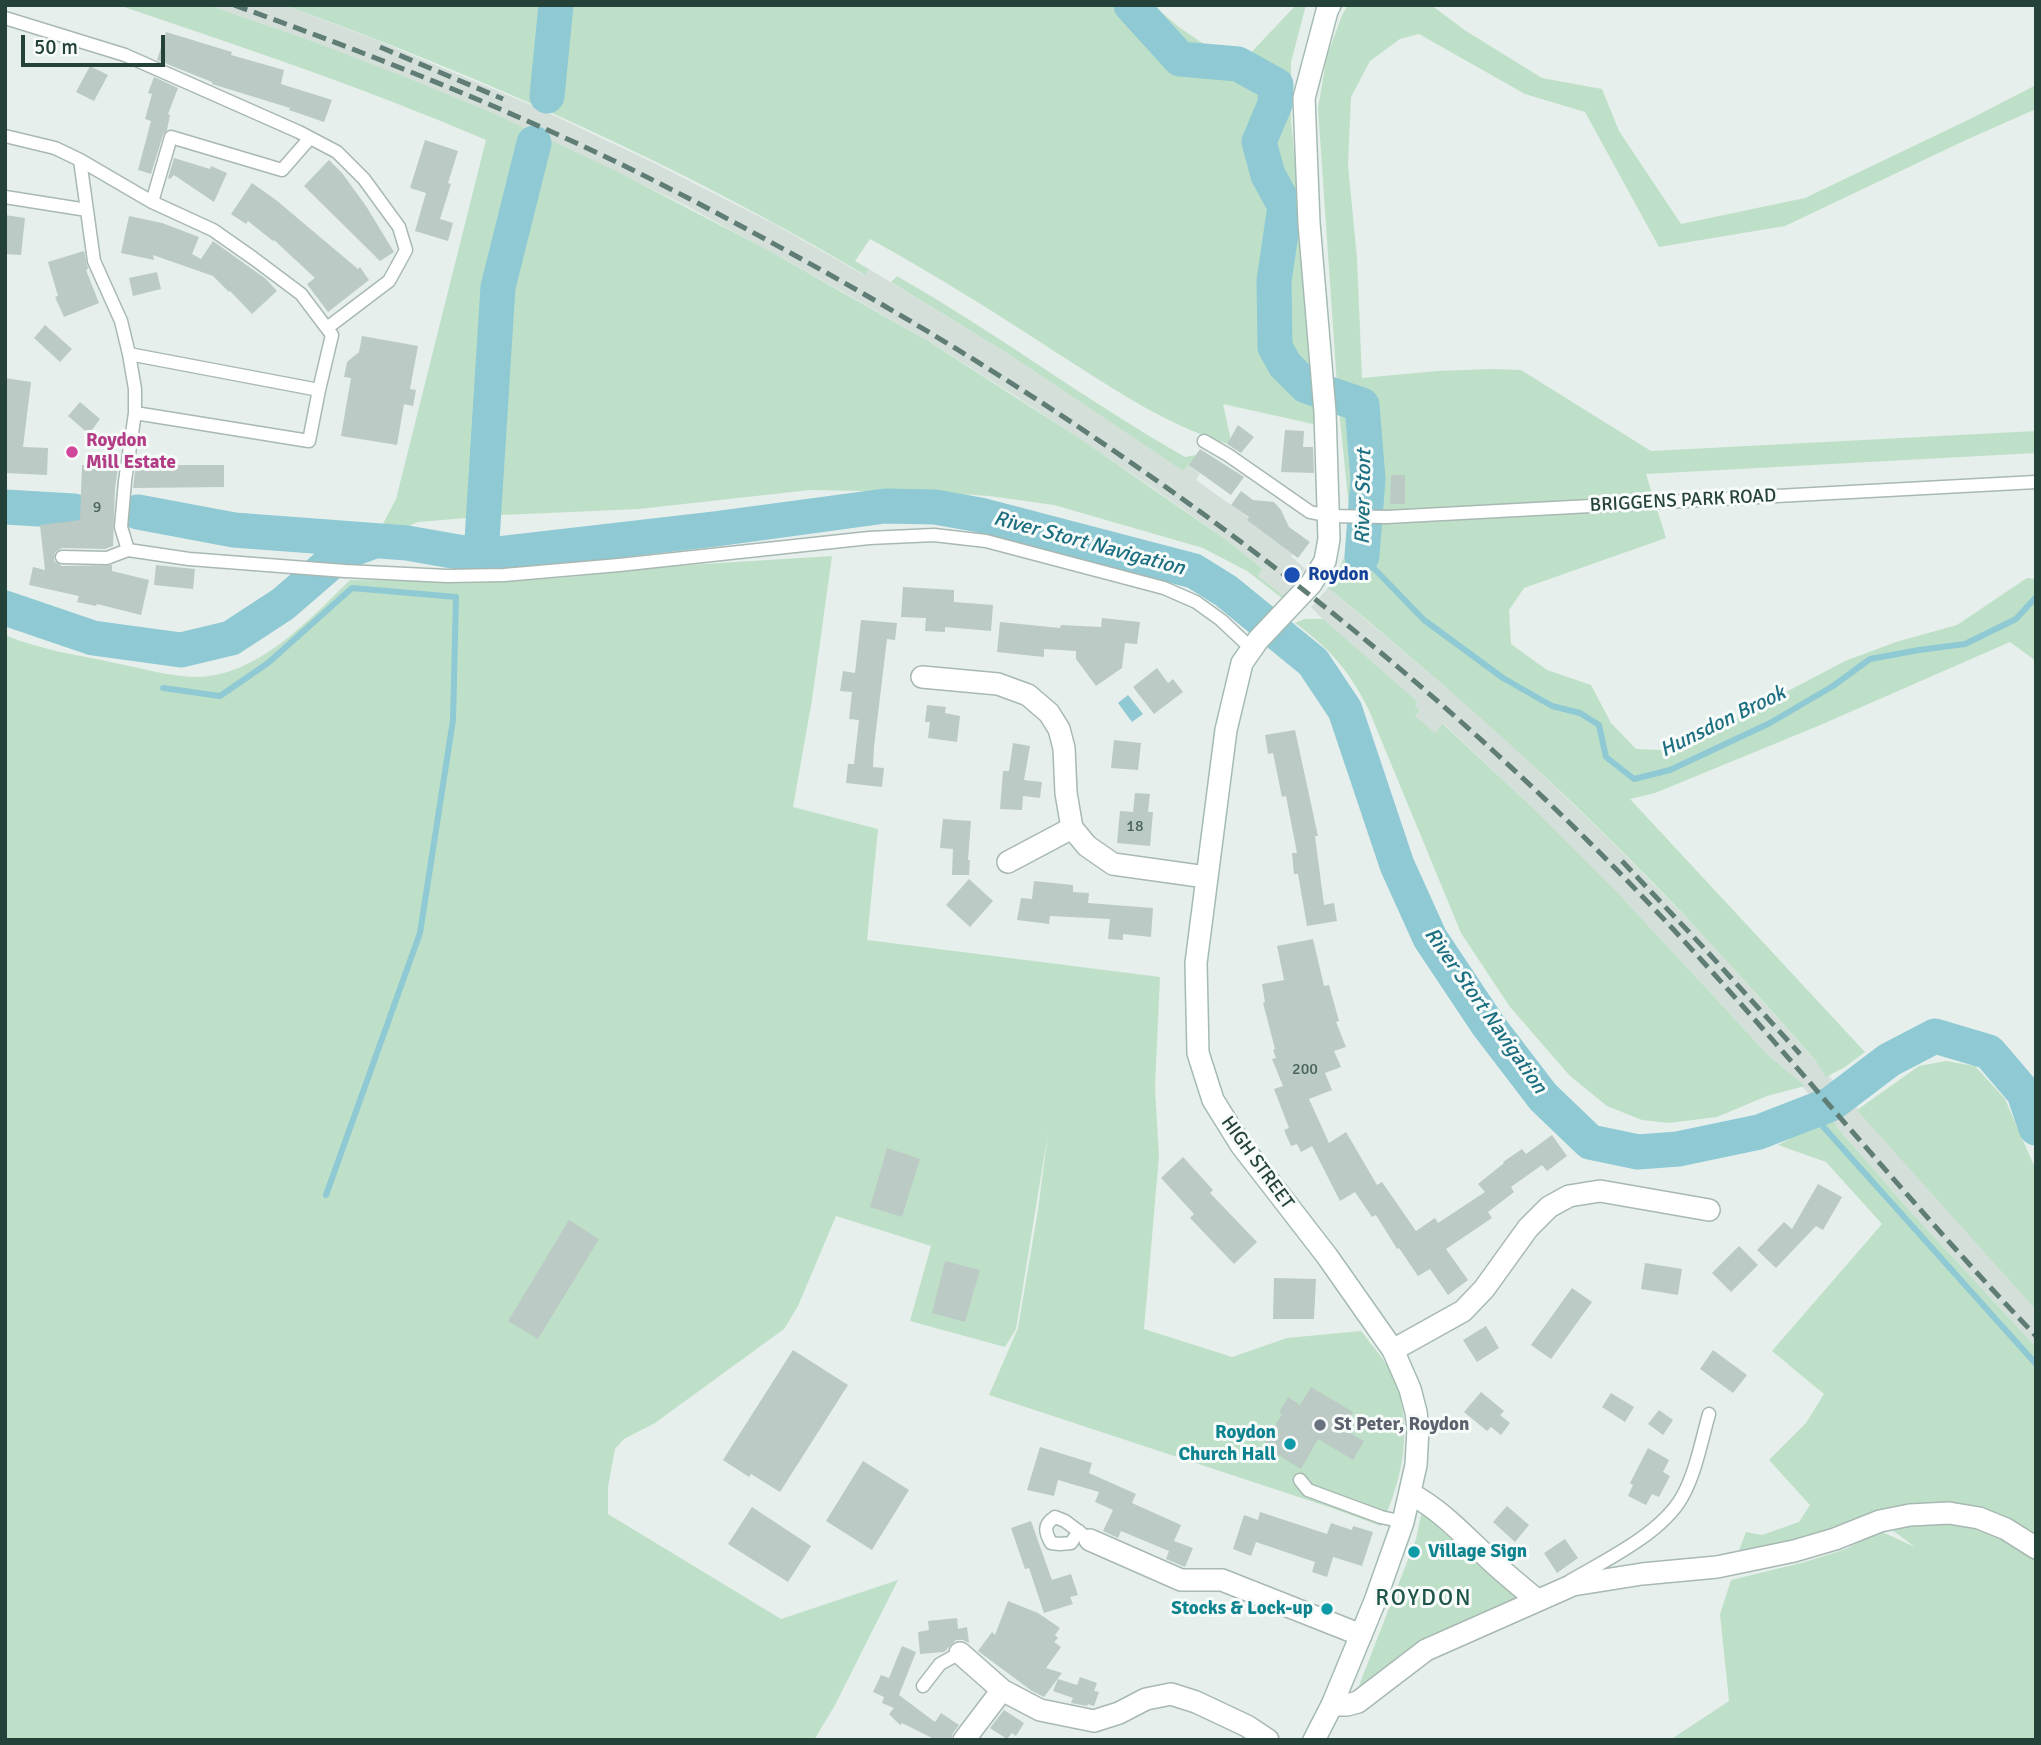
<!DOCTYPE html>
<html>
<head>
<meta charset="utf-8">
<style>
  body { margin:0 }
  #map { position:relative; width:2041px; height:1745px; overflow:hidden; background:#e6efeb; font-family:Signika,sans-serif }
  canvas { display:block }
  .frame { position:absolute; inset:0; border:7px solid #24423a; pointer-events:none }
  .scale { position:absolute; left:21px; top:35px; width:144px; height:32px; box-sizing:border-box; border:4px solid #24423a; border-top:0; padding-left:9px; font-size:21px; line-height:24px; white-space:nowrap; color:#24423a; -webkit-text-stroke:5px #f7fbf9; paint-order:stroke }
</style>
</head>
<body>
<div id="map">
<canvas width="2041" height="1745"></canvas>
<div class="frame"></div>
<div class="scale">50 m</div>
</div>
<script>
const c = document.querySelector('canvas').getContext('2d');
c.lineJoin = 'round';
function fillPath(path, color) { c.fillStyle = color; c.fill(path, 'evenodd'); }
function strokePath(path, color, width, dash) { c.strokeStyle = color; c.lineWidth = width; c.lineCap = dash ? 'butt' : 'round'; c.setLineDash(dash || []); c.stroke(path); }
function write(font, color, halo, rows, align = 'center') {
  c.font = font + ' Signika,sans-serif'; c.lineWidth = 6; c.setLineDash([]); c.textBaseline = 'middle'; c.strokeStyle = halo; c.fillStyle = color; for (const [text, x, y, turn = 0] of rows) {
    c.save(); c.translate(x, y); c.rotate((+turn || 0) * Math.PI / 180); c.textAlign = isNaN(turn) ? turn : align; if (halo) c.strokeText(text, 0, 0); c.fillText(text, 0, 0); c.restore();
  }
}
const built = new Path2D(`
  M 208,5 L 284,5 L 376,40 L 536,107 L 654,163 L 774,224 L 864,275 L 869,269 L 1010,355 L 1183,471 L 1188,465 L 1200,473 L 1196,480 L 1295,551 L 1291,556 L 1305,569 L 1284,596 L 1258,576 L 1263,569 L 1225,539 L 1153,488 L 1017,397 L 928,341 L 843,292 L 687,206 L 491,112 L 312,41 Z
  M 1328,588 L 1463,701 L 1523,756 L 1612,842 L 1712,944 L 2036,1310 L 2036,1347 L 1909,1210 L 1795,1078 L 1769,1056 L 1618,893 L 1531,806 L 1444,724 L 1435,734 L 1415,716 L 1420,710 L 1415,706 L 1418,702 L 1329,626 L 1311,607 Z`);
const green = new Path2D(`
  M 118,5 L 208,5 L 312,41 L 400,75 L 491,112 L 618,172 L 764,248 L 928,341 L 1082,440 L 1225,539 L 1263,569 L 1258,576 L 1284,596 L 1282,598 L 1247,571 L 1203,548 L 1054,505 L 989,496 L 931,492 L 810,490 L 639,509 L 503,515 L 418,522 L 374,541 L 396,499 L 486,140 C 366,88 242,47 118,5 Z
  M 284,5 L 1153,5 L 1180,28 L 1225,58 L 1244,60 L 1296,5 L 1306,5 L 1291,62 L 1291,121 L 1322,426 L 1223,404 L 1232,445 C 1169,427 1112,388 1057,353 C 996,313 934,274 870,239 L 855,261 L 869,269 L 865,275 C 682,166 484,77 284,5 Z
  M 1348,5 L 1431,5 L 1466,31 L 1542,78 L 1602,89 L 1619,131 L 1681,224 L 1805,198 L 1970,119 L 2036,85 L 2036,109 L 1966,140 L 1785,226 L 1659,247 L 1585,112 L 1525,94 L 1419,34 L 1400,39 L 1370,61 L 1351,97 L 1348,165 L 1357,258 L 1362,378 L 1437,371 L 1491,369 L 1521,370 L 1651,451 L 2036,431 L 2036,453 L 1646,474 L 1666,538 L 1524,588 L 1509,610 L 1511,644 L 1547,670 L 1591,685 L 1611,723 L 1636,749 L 1661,750 L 1697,739 L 1845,661 L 1896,642 L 1957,625 L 2027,578 L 2036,579 L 2036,663 L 2032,658 L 2010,642 L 1818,726 L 1655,793 L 1630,799 L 1865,1052 L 1845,1067 L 1826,1077 L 1815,1060 C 1766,1004 1717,949 1665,895 C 1560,786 1446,684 1328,588 L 1335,579 L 1345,555 L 1348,540 L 1349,508 L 1338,400 L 1318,108 L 1327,56 L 1342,15 Z
  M 897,276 C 995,332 1087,401 1185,457 L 1196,455 L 1201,458 L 1194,469 L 1188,465 L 1183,471 L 1010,355 L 891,282 Z
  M 832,556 L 812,700 L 793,807 L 878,829 L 867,940 L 1160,977 L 1155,1088 L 1159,1156 L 1144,1329 L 1232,1357 L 1287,1338 L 1361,1331 C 1374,1348 1389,1364 1397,1385 C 1400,1391 1400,1399 1402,1406 C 1409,1448 1399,1487 1381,1526 L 1329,1507 L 989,1395 L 1018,1328 L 1038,1210 L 1048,1133 L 1016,1329 L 1005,1347 L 910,1321 L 931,1246 L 836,1216 L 798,1306 L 784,1329 L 655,1423 L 624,1439 L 615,1449 L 608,1487 L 608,1514 L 781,1619 L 898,1580 L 835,1705 L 814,1740 L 5,1740 L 5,635 C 40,650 78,655 115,663 C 141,668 167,676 194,677 C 256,678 309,620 350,580 L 502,581 L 559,578 L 672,566 Z
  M 1305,619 L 1323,619 L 1418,702 L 1415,706 L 1420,710 L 1415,716 L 1435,733 L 1443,724 L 1531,806 L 1618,893 L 1769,1056 L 1805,1086 L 1767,1096 L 1717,1117 L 1669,1123 L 1642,1120 L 1607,1106 L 1570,1076 L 1510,1007 L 1461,933 L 1368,708 C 1348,669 1330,649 1295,623 Z
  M 1946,1061 L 1975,1066 L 2005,1099 L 2036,1170 L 2036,1310 L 1857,1110 L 1919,1066 Z
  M 1831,1117 L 1837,1127 L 1909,1210 L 2036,1347 L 2036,1740 L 1670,1740 L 1729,1701 L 1720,1614 L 1731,1580 L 1805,1562 L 1846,1549 L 1880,1531 L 1915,1547 L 1880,1521 L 1733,1566 L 1746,1532 L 1762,1535 L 1799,1522 L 1810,1505 L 1769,1460 L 1806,1423 L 1824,1394 L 1772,1351 L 1882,1224 L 1826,1162 L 1778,1145 Z
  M 1422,1511 L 1520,1597 L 1440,1632 L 1408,1650 L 1361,1691 L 1358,1688 L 1416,1539 Z`);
const water = new Path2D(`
  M 1128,695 L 1143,714 L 1132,722 L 1118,703 Z`);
const stream = new Path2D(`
  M 1362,556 L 1424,620 L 1503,678 L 1552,706 L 1580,713 L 1599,725 L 1606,757 L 1634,779 L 1670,770 L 1770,723 L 1833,686 L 1870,659 L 1919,650 L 1965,644 L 2016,619 L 2036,597
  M 163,688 L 220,696 L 268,663 L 352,588 L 456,597 L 453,720 L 420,933 L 326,1195
  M 1810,1112 L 2036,1364`);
const river = new Path2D(`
  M 1131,5 L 1180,59 L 1238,64 L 1276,85 L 1275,104 L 1259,142 L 1268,175 L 1285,206 L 1274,281 L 1275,347 L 1285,365 L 1306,386 L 1362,405 L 1368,479 L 1362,556
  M 547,96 L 556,5
  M 5,507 L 74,511
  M 138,512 L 234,530 L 407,543 L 481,556 L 715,529 L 885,506 L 935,507 L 980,515 L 1194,571 L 1226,591 L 1313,662 L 1345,710 L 1397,865 L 1430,938 L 1488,1025 L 1543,1097 L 1590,1142 L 1638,1152 L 1678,1149 L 1759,1132 L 1831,1104 L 1889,1060 L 1935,1036 L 1989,1052 L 2024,1093 L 2036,1128
  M 481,556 L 498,287 L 534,143
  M 5,608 L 93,638 L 181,650 L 231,638 L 283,604 L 342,553 L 374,541`);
const building = new Path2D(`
  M 166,32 L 232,52 L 231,55 L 284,70 L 281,84 L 332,100 L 324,122 L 289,110 L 290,108 L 212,84 L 212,82 L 157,60 Z
  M 90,66 L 108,75 L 94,101 L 76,92 Z
  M 154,77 L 178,88 L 168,114 L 170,115 L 167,130 L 163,135 L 151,174 L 138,170 L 151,121 L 145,119 L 152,94 L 148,93 Z
  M 425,140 L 458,151 L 448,183 L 451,184 L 440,219 L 453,223 L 448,241 L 415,231 L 426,193 L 410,188 Z
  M 174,158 L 210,169 L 211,166 L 227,173 L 214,202 L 174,175 L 170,179 L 168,178 Z
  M 329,160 L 342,173 L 366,206 L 394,252 L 380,261 L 304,186 Z
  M 252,183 L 276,200 L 358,269 L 360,267 L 369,280 L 328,312 L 307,284 L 315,278 L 274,240 L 273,241 L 248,221 L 246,224 L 231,214 Z
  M 5,215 L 25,218 L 21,255 L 5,254 Z
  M 129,216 L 162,223 L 199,237 L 192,254 L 201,259 L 213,241 L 266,279 L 277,291 L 252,314 L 230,291 L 229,292 L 213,276 L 153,255 L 154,260 L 121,253 Z
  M 84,251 L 88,269 L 86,270 L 99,303 L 64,317 L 55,297 L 58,296 L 48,262 Z
  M 157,272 L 161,289 L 133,296 L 129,278 Z
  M 45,325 L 72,349 L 60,362 L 34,338 Z
  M 362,336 L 418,346 L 410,389 L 416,390 L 413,406 L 404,404 L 397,445 L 341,436 L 351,378 L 344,377 L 347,362 L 359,352 Z
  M 5,378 L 31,382 L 23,447 L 48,448 L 47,475 L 5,473 Z
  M 80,402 L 100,419 L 89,434 L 68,416 Z
  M 1238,425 L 1254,437 L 1241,453 L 1227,444 Z
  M 1285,430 L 1304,431 L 1303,447 L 1313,447 L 1314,473 L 1281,472 Z
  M 1200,449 L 1244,477 L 1231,495 L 1189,465 Z
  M 137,457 L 171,457 L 171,465 L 224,465 L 224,487 L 133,488 Z
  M 82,465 L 118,467 L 115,488 L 113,546 L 105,549 L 62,548 L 55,552 L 54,561 L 62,566 L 112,565 L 112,571 L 149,580 L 141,615 L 97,604 L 96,606 L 77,602 L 79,596 L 29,585 L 33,567 L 45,570 L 40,525 L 80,520 Z
  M 1391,475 L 1405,475 L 1405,504 L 1390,504 Z
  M 1241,491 L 1253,500 L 1274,502 L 1281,510 L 1289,527 L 1310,542 L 1298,558 L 1247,520 L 1249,517 L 1231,505 Z
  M 156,565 L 195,569 L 193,589 L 154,585 Z
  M 903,587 L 954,590 L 954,602 L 993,605 L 991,631 L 945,627 L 945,632 L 925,631 L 926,618 L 901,617 Z
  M 1102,618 L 1140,622 L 1137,644 L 1125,643 L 1122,668 L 1096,686 L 1076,659 L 1076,651 L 1044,649 L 1044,657 L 997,652 L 1000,622 L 1060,628 L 1061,625 L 1101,627 Z
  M 861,620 L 897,623 L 895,640 L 887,639 L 874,747 L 873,767 L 884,768 L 882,787 L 846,783 L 848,764 L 854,764 L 859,720 L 849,719 L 852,692 L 840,691 L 843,671 L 855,673 Z
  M 1157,668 L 1168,683 L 1173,679 L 1183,692 L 1154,714 L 1133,687 Z
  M 927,705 L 946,707 L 945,713 L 960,716 L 957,742 L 928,738 L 930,722 L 925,722 Z
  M 1295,730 L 1318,836 L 1315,836 L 1324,905 L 1334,903 L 1337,921 L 1307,926 L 1298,874 L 1294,874 L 1292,853 L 1297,853 L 1286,796 L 1282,797 L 1273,753 L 1268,754 L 1265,735 Z
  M 1114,740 L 1141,743 L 1138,770 L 1111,768 Z
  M 1013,743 L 1030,746 L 1024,780 L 1042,782 L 1040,798 L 1023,796 L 1022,810 L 1000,809 L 1003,771 L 1009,771 Z
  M 1135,793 L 1150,794 L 1148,812 L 1153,812 L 1150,846 L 1117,843 L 1120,811 L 1133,812 Z
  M 943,819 L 971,821 L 968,860 L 970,860 L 969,875 L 952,875 L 953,849 L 940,848 Z
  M 969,879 L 993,901 L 970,927 L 946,905 Z
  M 1034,881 L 1073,885 L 1073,892 L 1089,893 L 1088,903 L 1153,908 L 1151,937 L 1123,934 L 1123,940 L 1108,939 L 1110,919 L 1050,916 L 1049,924 L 1017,920 L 1021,898 L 1032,899 Z
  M 1313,939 L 1324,986 L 1329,985 L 1339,1021 L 1336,1022 L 1346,1047 L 1334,1051 L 1341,1067 L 1325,1073 L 1332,1090 L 1309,1099 L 1329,1143 L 1346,1132 L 1377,1185 L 1382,1182 L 1416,1231 L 1435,1218 L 1438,1223 L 1485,1192 L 1478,1184 L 1504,1163 L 1503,1162 L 1522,1149 L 1526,1154 L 1552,1135 L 1567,1156 L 1547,1171 L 1542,1165 L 1511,1187 L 1514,1192 L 1488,1212 L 1492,1218 L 1446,1249 L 1468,1280 L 1448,1295 L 1430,1269 L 1418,1276 L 1399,1248 L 1397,1249 L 1376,1215 L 1372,1217 L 1355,1192 L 1340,1201 L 1312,1146 L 1301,1152 L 1297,1144 L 1291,1146 L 1284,1130 L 1289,1128 L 1274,1089 L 1283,1086 L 1272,1059 L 1276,1058 L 1273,1050 L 1275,1049 L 1263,1003 L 1265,1002 L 1262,984 L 1284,980 L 1277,946 Z
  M 887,1148 L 920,1159 L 902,1217 L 870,1207 Z
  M 1183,1157 L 1213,1190 L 1210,1193 L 1257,1242 L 1234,1264 L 1190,1218 L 1194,1214 L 1161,1178 Z
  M 1818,1184 L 1842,1197 L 1823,1230 L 1816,1226 L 1776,1268 L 1757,1250 L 1784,1222 L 1792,1229 Z
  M 569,1220 L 599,1239 L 538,1339 L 508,1321 Z
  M 1739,1246 L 1758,1265 L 1731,1292 L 1712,1273 Z
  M 945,1261 L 980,1270 L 965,1322 L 932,1313 Z
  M 1645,1263 L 1682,1269 L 1678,1295 L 1641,1289 Z
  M 1274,1278 L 1316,1279 L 1314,1319 L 1273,1319 Z
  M 1572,1288 L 1592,1302 L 1551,1359 L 1531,1345 Z
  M 1486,1326 L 1499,1348 L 1477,1362 L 1463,1340 Z
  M 793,1350 L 848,1385 L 780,1492 L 751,1474 L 749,1477 L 723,1460 Z
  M 1713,1350 L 1747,1375 L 1733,1393 L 1700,1369 Z
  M 1311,1387 L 1353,1412 L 1343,1429 L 1364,1441 L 1353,1460 L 1318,1439 L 1301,1469 L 1263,1446 L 1282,1414 L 1279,1412 L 1288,1397 L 1300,1405 Z
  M 1481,1392 L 1504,1411 L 1500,1415 L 1510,1423 L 1501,1435 L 1491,1427 L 1487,1431 L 1464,1412 Z
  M 1611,1393 L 1634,1407 L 1625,1422 L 1602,1407 Z
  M 1659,1410 L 1673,1420 L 1663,1435 L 1648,1424 Z
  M 1040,1447 L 1092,1463 L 1089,1473 L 1136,1494 L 1132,1503 L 1181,1525 L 1174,1541 L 1193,1548 L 1185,1567 L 1166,1559 L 1169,1551 L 1121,1531 L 1118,1538 L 1103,1531 L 1113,1510 L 1095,1502 L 1099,1492 L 1058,1480 L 1054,1496 L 1027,1490 Z
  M 1648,1448 L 1669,1460 L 1663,1472 L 1670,1476 L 1659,1497 L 1652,1494 L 1646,1505 L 1628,1496 L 1633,1485 L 1630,1483 Z
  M 863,1461 L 909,1490 L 872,1550 L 826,1521 Z
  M 1507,1506 L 1529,1525 L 1515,1542 L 1493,1522 Z
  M 752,1507 L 811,1546 L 788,1582 L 728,1544 Z
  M 1260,1512 L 1327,1534 L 1331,1523 L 1352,1530 L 1353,1526 L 1373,1532 L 1362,1566 L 1333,1557 L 1327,1577 L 1312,1572 L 1315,1562 L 1256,1542 L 1251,1556 L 1233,1549 L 1244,1515 L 1258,1520 Z
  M 1031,1521 L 1052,1580 L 1071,1574 L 1078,1595 L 1070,1597 L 1073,1604 L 1044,1613 L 1029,1568 L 1025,1569 L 1011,1528 Z
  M 1565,1539 L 1578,1558 L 1557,1573 L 1544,1553 Z
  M 1008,1601 L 1038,1613 L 1060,1628 L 1055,1635 L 1058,1638 L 1054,1642 L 1061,1647 L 1046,1668 L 1062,1673 L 1044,1697 L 1032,1691 L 978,1651 L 992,1632 L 995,1635 Z
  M 957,1618 L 958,1629 L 967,1627 L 969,1643 L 963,1640 L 956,1640 L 944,1652 L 920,1654 L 918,1632 L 929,1630 L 928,1621 Z
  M 902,1646 L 916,1652 L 899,1695 L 935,1722 L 941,1713 L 959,1725 L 953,1733 L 951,1740 L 936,1740 L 902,1723 L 900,1725 L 889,1714 L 894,1708 L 882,1703 L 884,1697 L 873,1692 L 881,1675 L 889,1678 Z
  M 1080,1677 L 1097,1683 L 1094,1691 L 1099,1692 L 1094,1706 L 1088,1704 L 1087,1706 L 1071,1703 L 1073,1698 L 1053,1691 L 1058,1679 L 1077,1685 Z
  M 1004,1710 L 1024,1723 L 1016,1736 L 1012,1733 L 1007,1739 L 990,1728 Z`);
const lane = new Path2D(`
  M 5,18 L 125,55 L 299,132 L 337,152 L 364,179 L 399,227 L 406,250 L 389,281 L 327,328
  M 5,136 L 55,148 L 80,160 L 152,202 L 171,137 L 282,170 L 310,138
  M 80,160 L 94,261 L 121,321 L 129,354 L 135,389 L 135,413 L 125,481 L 121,527 L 128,550
  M 5,197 L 87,210
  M 129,354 L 319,390 L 332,335 L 301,294 L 253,258 L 213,230 L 152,202
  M 135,413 L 309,441 L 319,390
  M 1204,441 L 1228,455 L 1310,512 L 1329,516 L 1387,517 L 2036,482
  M 62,557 L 107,558 L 128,550 L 189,559 L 345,571 L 447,576 L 504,575 L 619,565 L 869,538 L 934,535 L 986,541 L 1164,588 L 1196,602 L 1221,620 L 1252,649
  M 1300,1480 L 1308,1490 L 1381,1517 L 1403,1522
  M 1079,1531 L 1071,1543 L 1060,1544 L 1051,1543 C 1045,1532 1043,1525 1055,1517 L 1065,1521 L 1090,1540
  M 1570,1581 C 1606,1560 1662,1533 1682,1497 C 1695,1475 1702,1439 1709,1414
  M 923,1686 L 940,1664 L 960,1653`);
const street = new Path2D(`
  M 922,677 L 998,684 L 1028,695 L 1049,713 L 1059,729 L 1064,748 L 1066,793 L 1072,828 L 1087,846 L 1113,864 L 1206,877
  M 1008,862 L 1072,828
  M 1393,1350 L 1463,1311 L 1484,1289 L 1528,1228 L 1549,1207 L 1569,1196 L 1600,1191 L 1709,1210
  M 1411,1494 C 1439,1509 1460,1531 1483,1553 C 1500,1570 1519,1585 1537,1600
  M 1090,1540 L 1181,1580 L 1222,1580 L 1361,1635
  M 960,1653 L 1002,1690 L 1040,1710 L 1094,1721 L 1119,1713 L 1146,1699 L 1171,1694 L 1196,1702 L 1247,1726 L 1268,1740
  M 1332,1705 L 1347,1705 L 1358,1702 L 1426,1650 L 1573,1585 L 1642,1574 L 1717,1567 L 1794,1551 L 1835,1539 L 1880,1521 L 1910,1515 L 1949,1513 L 1979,1518 L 2006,1529 L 2036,1548
  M 964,1740 L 1002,1690`);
const secondary = new Path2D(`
  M 1314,1740 L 1332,1705 L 1375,1601 L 1403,1522 L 1416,1465 L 1418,1429 L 1416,1412 L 1410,1389 L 1393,1350 L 1327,1256 L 1241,1145 L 1213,1100 L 1198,1053 L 1196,963 L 1226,730 L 1242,663 L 1258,640 L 1311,584 L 1325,561 L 1329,539 L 1325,412 L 1309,223 L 1304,98 L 1327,11 L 1330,5`);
const rail = new Path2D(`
  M 234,5 C 342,44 448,85 552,132 C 635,169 716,212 796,256 C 1083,413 1351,607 1584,837 C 1744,995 1881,1174 2036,1336
  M 380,47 L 503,99
  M 1622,861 L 1704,948 L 1800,1054`);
const markers = [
  [72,452,7,"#d1479c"],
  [1292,575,9,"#1a4fb4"],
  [1320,1425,7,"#6b7280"],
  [1290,1444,7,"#0f9aa8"],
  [1414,1552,7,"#0f9aa8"],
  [1327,1609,7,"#0f9aa8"]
];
const numberNames = [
  ["9",97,508],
  ["18",1135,827],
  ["200",1305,1070]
];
const hotelNames = [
  ["Roydon",86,441],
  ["Mill Estate",86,463]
];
const streetNames = [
  ["BRIGGENS PARK ROAD",1683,501,-3],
  ["HIGH STREET",1257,1163,54]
];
const transitNames = [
  ["Roydon",1308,575]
];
const worshipNames = [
  ["St Peter, Roydon",1334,1425]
];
const cultureNames = [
  ["Roydon",1276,1433],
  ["Church Hall",1276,1455],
  ["Village Sign",1428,1552,"left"],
  ["Stocks & Lock-up",1313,1609]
];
const waterNames = [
  ["River Stort",1364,497,-89],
  ["River Stort Navigation",1089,544,15],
  ["Hunsdon Brook",1723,722,-26],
  ["River Stort Navigation",1485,1011,55]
];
const quarterNames = [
  ["ROYDON",1424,1599]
];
fillPath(built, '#d4dfda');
fillPath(green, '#bfe0c8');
fillPath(water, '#8ec9d4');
strokePath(stream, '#8ec9d4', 6);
strokePath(river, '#8ec9d4', 35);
fillPath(building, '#bbcac4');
strokePath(lane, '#a8b8b2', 15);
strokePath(street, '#a8b8b2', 24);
strokePath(secondary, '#a4bbb3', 24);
strokePath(lane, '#fff', 12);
strokePath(street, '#fff', 21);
strokePath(secondary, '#fff', 21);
strokePath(rail, '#5f7d75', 5, [14, 7]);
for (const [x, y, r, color] of markers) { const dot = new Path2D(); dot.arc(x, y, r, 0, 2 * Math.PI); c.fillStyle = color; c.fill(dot); strokePath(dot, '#f7fbf9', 2.5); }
write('16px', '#4a645c', null, numberNames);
write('bold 19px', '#b23c85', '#f7fbf9', hotelNames, 'left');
write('19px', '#24423a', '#f7fbf9', streetNames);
write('bold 19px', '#164399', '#f7fbf9', transitNames, 'left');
write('bold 19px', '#5b616d', '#f7fbf9', worshipNames, 'left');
write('bold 19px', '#0d838f', '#f7fbf9', cultureNames, 'right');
write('italic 21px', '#1c6f80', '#f7fbf9', waterNames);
c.letterSpacing = '2px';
write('23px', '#1f5548', '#f7fbf9', quarterNames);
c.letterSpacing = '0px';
</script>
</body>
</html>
